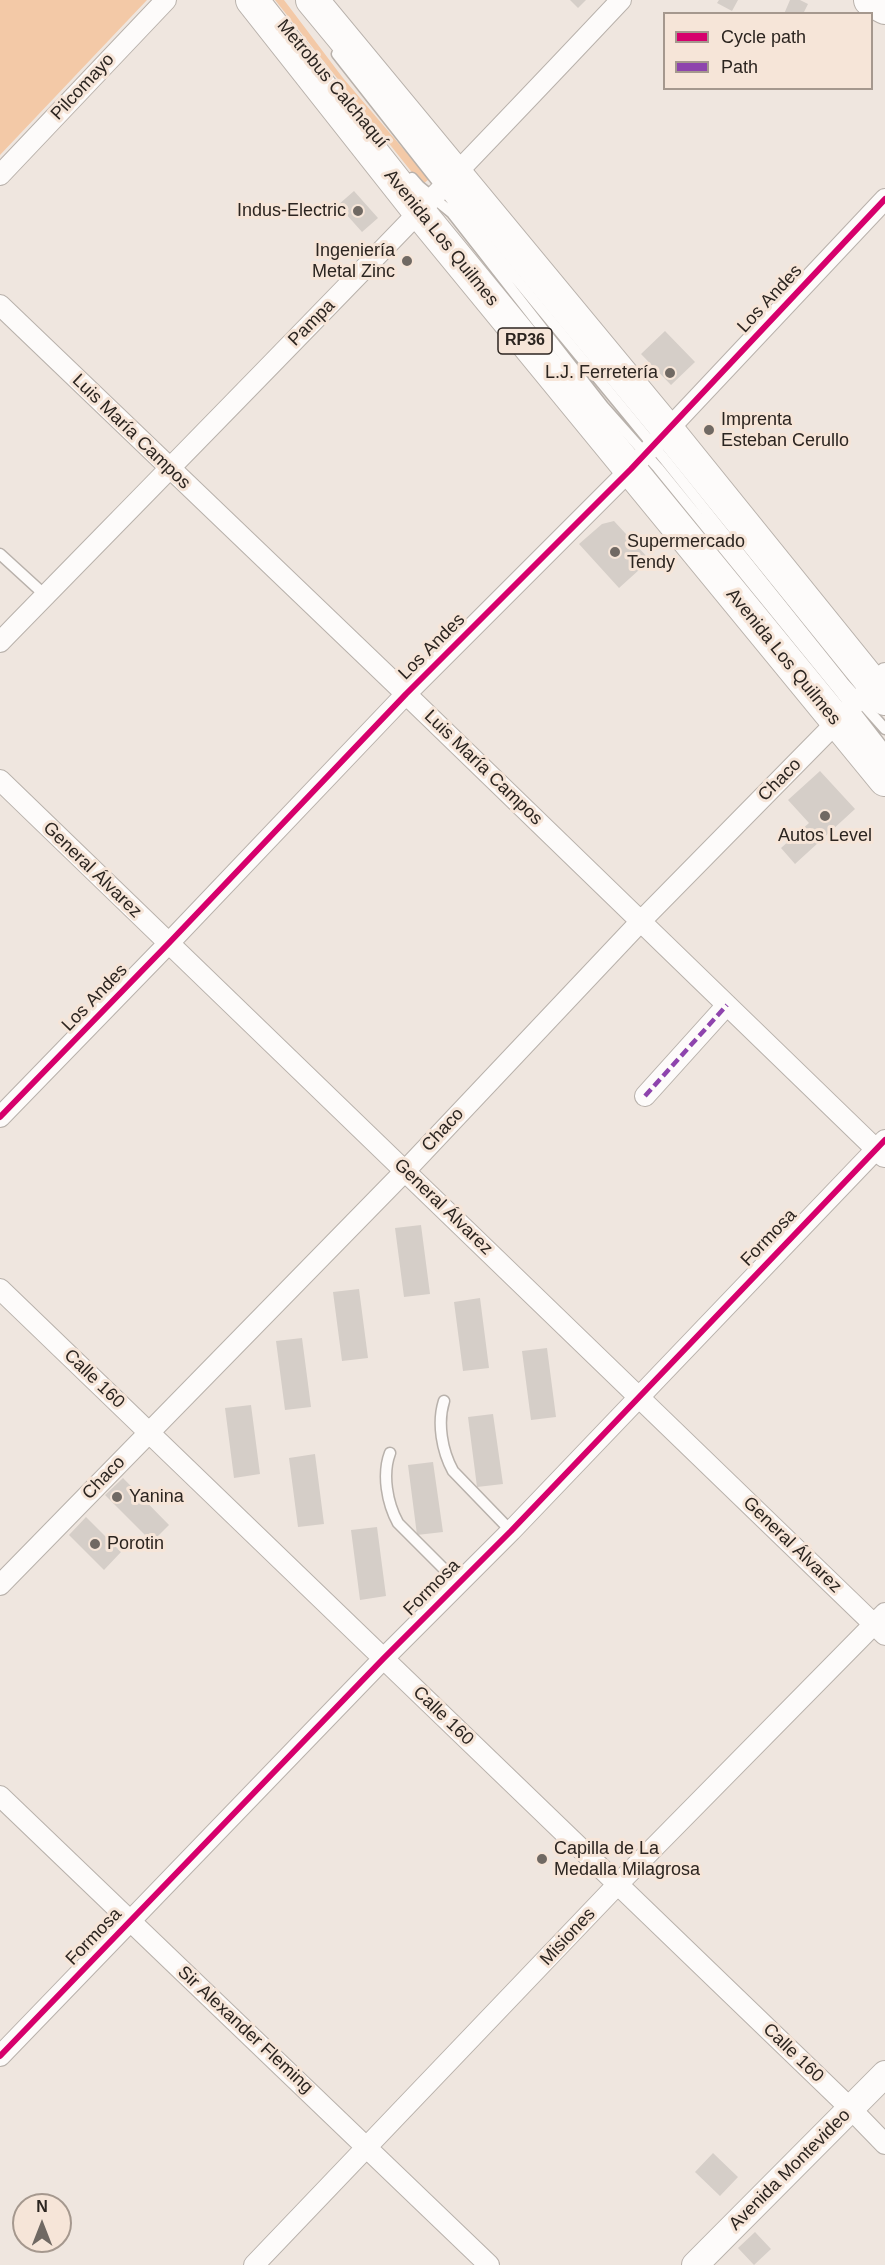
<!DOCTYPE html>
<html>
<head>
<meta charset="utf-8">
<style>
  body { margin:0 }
  #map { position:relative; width:885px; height:2265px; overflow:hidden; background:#efe6df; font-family:Arial,sans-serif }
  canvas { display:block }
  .legend { position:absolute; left:663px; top:12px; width:210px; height:78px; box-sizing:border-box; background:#f6e5d8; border:2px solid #a5988e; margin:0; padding:8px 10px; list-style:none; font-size:18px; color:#2c2520 }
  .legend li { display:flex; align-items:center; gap:12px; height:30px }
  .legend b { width:30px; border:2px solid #a5988e }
  .north { position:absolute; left:12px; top:2193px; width:60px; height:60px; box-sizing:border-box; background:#f6e5d8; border:2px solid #a5988e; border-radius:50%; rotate:0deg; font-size:16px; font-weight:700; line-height:24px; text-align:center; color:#2c2520 }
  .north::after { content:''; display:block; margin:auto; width:21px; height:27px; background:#706963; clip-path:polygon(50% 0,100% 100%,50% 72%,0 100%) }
</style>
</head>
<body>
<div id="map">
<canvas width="885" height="2265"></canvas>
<ul class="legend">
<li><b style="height:8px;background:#d6006c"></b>Cycle path</li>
<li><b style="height:8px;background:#8e44ad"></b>Path</li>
</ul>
<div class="north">N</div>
</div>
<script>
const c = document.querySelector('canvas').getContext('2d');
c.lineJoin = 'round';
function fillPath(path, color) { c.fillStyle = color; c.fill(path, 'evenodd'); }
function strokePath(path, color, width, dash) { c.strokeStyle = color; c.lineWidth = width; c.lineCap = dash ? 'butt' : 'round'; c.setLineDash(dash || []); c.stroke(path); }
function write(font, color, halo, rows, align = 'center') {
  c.font = font + ' Arial,sans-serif'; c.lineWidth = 6; c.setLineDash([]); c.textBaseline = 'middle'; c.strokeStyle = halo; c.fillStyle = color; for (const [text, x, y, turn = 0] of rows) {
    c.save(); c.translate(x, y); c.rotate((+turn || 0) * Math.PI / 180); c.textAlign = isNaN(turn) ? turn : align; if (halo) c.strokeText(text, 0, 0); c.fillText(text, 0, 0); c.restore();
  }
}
const green = new Path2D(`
  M 0,0 L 147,0 L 0,155 Z
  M 275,0 L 284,0 L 343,78 L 429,179 L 422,185 Z`);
const building = new Path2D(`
  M 570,0 L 586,0 L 578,8 Z
  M 719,0 L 738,0 L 732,11 L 717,3 Z
  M 790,0 L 800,0 L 808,4 L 803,14 L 784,14 Z
  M 354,191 L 378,218 L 362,232 L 338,205 Z
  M 665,331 L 695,362 L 671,385 L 641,354 Z
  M 614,521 L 650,560 L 619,588 L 579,544 L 602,524 Z
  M 820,771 L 855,809 L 795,864 L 781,848 L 809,823 L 788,800 Z
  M 421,1225 L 430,1294 L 404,1297 L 395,1228 Z
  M 359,1289 L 368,1358 L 342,1361 L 333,1292 Z
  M 480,1298 L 489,1368 L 463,1371 L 454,1302 Z
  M 302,1338 L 311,1407 L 285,1410 L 276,1341 Z
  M 547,1348 L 556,1417 L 531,1420 L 522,1351 Z
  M 251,1405 L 260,1474 L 234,1478 L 225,1408 Z
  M 493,1414 L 503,1484 L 477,1487 L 468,1417 Z
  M 315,1454 L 324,1524 L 298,1527 L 289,1458 Z
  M 433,1462 L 443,1532 L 417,1535 L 408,1465 Z
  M 123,1478 L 169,1525 L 152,1542 L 105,1495 Z
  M 86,1517 L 121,1552 L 104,1570 L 69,1535 Z
  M 377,1527 L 386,1596 L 360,1600 L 351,1530 Z
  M 713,2153 L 738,2177 L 720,2196 L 695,2172 Z
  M 755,2232 L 771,2249 L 754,2265 L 738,2248 Z`);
const service = new Path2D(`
  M 337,54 L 458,208 L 666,461 L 843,682 L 885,729
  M 412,178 L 419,186 L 452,213 L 603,406 L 658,468 L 837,688 L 885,750
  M 0,554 L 46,596
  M 444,1401 C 437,1423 442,1451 453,1471 L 511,1531
  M 390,1453 C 382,1474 387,1503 398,1523 L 458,1583`);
const minor = new Path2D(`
  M 0,175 L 166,0
  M 0,305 L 406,694 L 884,1157
  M 0,642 C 208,429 417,217 621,0
  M 0,780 L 885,1635
  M 645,1096 L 727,1005
  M 0,1117 L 168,944 L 406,694 L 631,469 L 885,199
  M 0,1289 L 851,2109 L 885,2144
  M 0,1585 L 405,1171 L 641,921 L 885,673
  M 0,1796 L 489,2265
  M 0,2056 L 383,1659 L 511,1531 L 885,1140
  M 254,2265 L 618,1884 L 885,1613`);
const tertiary = new Path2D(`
  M 695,2265 L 885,2074`);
const primary = new Path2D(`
  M 252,0 L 420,213 L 885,780
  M 312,0 L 667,429 L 885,699
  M 870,0 L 885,8`);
const quiet = new Path2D(`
  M 645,1096 L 727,1005`);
const cycleway = new Path2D(`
  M 0,1117 L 168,944 L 406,694 L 631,469 L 885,199
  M 0,2056 L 383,1659 L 511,1531 L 885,1140`);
const markers = [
  [358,211,6,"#706963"],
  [407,261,6,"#706963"],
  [670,373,6,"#706963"],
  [709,430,6,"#706963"],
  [615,552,6,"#706963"],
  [825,816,6,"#706963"],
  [117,1497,6,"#706963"],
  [95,1544,6,"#706963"],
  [542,1859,6,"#706963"]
];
const shields = [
  [525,341,54]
];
const shieldNames = [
  ["RP36",525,341]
];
const streetNames = [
  ["Metrobus Calchaquí",332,84,50],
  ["Pilcomayo",83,87,-47],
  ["Avenida Los Quilmes",441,238,51],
  ["Los Andes",770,299,-47],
  ["Pampa",312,323,-45],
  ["Luis María Campos",131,432,44],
  ["Los Andes",432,647,-45],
  ["Avenida Los Quilmes",783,657,51],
  ["Luis María Campos",483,768,44],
  ["Chaco",780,780,-45],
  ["General Álvarez",92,870,44],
  ["Los Andes",95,998,-46],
  ["Chaco",443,1130,-47],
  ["General Álvarez",443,1207,44],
  ["Formosa",769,1238,-46],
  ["Calle 160",94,1379,44],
  ["Chaco",104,1478,-46],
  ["General Álvarez",792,1545,44],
  ["Formosa",432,1588,-45],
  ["Calle 160",443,1716,44],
  ["Formosa",94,1937,-46],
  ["Misiones",568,1937,-47],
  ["Sir Alexander Fleming",245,2030,43],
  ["Calle 160",793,2053,44],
  ["Avenida Montevideo",790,2170,-45]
];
const poiNames = [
  ["Indus-Electric",346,211,"right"],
  ["Ingeniería",395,251,"right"],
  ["Metal Zinc",395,272,"right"],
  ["L.J. Ferretería",658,373,"right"],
  ["Imprenta",721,420],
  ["Esteban Cerullo",721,441],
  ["Supermercado",627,542],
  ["Tendy",627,563],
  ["Autos Level",825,836,"center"],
  ["Yanina",129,1497],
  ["Porotin",107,1544],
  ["Capilla de La",554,1849],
  ["Medalla Milagrosa",554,1870]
];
fillPath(green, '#f3c9a7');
fillPath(building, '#d5cec8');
strokePath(service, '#b8b1ab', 13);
strokePath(minor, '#b8b1ab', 22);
strokePath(tertiary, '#b8b1ab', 28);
strokePath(primary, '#b8b1ab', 34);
strokePath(service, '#fdfbfa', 10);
strokePath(minor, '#fdfbfa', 20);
strokePath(tertiary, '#fdfbfa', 26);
strokePath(primary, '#fdfbfa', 32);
strokePath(quiet, '#8e44ad', 4.5, [9, 4.5]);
strokePath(cycleway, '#d6006c', 6);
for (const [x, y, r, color] of markers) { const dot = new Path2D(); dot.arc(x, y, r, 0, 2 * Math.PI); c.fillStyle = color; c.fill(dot); strokePath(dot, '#f6e5d8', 2); }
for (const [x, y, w] of shields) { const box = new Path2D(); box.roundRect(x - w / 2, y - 13, w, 26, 4.5); c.fillStyle = '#f6e5d8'; c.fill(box); strokePath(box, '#2c2520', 1.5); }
write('bold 16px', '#2c2520', null, shieldNames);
write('18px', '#2c2520', '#f6e5d8', streetNames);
write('18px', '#2c2520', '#f6e5d8', poiNames, 'left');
</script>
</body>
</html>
